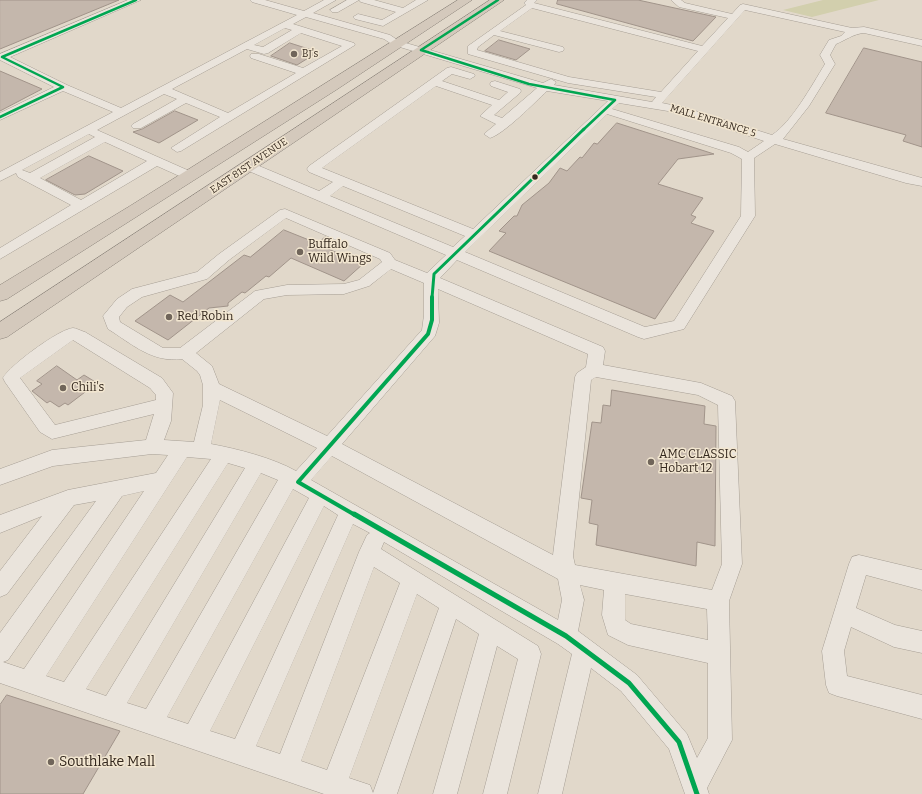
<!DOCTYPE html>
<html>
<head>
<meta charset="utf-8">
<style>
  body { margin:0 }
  canvas { display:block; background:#e1d8ca }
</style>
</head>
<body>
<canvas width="922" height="794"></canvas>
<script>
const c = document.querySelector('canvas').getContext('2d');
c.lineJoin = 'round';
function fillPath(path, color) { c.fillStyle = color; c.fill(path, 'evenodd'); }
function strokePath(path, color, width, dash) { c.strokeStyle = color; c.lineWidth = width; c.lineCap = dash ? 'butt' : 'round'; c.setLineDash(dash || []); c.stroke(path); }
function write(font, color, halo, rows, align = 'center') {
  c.font = font + ' Bitter,serif'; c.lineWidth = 3; c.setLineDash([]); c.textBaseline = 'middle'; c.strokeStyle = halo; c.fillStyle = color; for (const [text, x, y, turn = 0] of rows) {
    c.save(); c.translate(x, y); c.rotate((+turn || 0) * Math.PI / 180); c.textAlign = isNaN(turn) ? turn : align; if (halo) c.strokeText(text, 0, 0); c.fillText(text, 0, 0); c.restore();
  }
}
const green = new Path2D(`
  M 823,0 L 879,0 L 812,17 L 783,10 Z`);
const building = new Path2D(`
  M 0,0 L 119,0 L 0,49 Z
  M 558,0 L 638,0 L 716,17 L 693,41 L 557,4 Z
  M 499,40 L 530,49 L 516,60 L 485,51 Z
  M 290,43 L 318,52 L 297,65 L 271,56 Z
  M 864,48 L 922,62 L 922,147 L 903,141 L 906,135 L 826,113 Z
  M 0,71 L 42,89 L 0,111 Z
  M 175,111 L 198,120 L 159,143 L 133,132 L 142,129 Z
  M 617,123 L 714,154 L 678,159 L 658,184 L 703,198 L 691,215 L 696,217 L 691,223 L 714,231 L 655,319 L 489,251 L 506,233 L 499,231 L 514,216 L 517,216 L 522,205 L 549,183 L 560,168 L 567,171 L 580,157 L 582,158 L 594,143 L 597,144 Z
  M 89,156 L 123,171 L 85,194 L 75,195 L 46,180 Z
  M 284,230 L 314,242 L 319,242 L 325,237 L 332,240 L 326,248 L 363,264 L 344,281 L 291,258 L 269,277 L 266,276 L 245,293 L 242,292 L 228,303 L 228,306 L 209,308 L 168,340 L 135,321 L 170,295 L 183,302 L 244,255 L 250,257 Z
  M 57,366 L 77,380 L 84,375 L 97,383 L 68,405 L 65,403 L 59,407 L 50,401 L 47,403 L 32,391 L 42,384 L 37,381 Z
  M 612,390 L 705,406 L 704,424 L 716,426 L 715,546 L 697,542 L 696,566 L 596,545 L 598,525 L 589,523 L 592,500 L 581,498 L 592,422 L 601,423 L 603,405 L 610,406 Z
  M 7,695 L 120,731 L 83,794 L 0,794 L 0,705 Z`);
const minor = new Path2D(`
  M 128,0 L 141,0 L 10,57 L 67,85 L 121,108 L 297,15 L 252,2 L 250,0 L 265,0 L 304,11 L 324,0 L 336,0 L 313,13 L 390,35 L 399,41 L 543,83 L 551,79 L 556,82 L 554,85 L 652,102 L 656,97 L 568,83 L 468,54 L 468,46 L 526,5 L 524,3 L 527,0 L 537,0 L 534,3 L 702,46 L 728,18 L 679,7 L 671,0 L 681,0 L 685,3 L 732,14 L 740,5 L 743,4 L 852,28 L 864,27 L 922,40 L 922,46 L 864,33 C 853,34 846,40 836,44 L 830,55 L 835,64 L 809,106 L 783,139 L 922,178 L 922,186 L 906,183 L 775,144 L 754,158 L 755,216 L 684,329 L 644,339 L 638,337 L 457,260 L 440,278 L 603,347 L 605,351 L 603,365 L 701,383 L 732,396 L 735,401 L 742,564 L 729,601 L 732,740 L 707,788 L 709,794 L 685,794 L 669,749 L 621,691 L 591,668 L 562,794 L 538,794 L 572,654 L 558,644 L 384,542 L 381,549 L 538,646 L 541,654 L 507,794 L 483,794 L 518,659 L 497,646 L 457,794 L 433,794 L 479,634 L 456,619 L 397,794 L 324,794 L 0,683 L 0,633 L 96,501 L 74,505 L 7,594 L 0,597 L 0,571 L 42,516 L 0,533 L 0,515 L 68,490 L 156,473 L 168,455 L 152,454 L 53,466 L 0,485 L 0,469 L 52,450 L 146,440 L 154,414 L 52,439 L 40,432 L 5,382 L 3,378 C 9,366 59,329 73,328 C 76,328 81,331 85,332 L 162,378 L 173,393 L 171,421 L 164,440 L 194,442 L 203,405 L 203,385 L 200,375 L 197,371 L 182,359 C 152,363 132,344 108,329 L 103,316 L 117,299 L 132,289 L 197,272 L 219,254 L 280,210 L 285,209 L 390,253 L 395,260 L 427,273 L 446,255 L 244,169 L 242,166 L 244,163 L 252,163 L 319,191 L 333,182 L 309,172 L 307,169 L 309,166 L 447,68 L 451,67 L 474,74 L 475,76 L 470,79 L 452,74 L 442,81 L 499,100 L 508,92 L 491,86 L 490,84 L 491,82 L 495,81 L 520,89 L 521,91 L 520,93 L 494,115 L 502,118 L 537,88 L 393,45 L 384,39 L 306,17 L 293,24 L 354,43 L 355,45 L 181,151 L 177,152 L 171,148 L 220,117 L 186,103 L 141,128 L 133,128 L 131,126 L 133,124 L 177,99 L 164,94 L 97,130 L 194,173 L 196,176 L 194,179 L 186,179 L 157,166 L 0,259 L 0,248 L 71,205 L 18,177 L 16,173 L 0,181 L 0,172 L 113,112 L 63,91 L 0,120 L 0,113 L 54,87 L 0,60 L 0,54 ZM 532,8 L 698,51 L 661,92 L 569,77 L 477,50 L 478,47 L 494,35 L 559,52 L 563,51 L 564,49 L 563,47 L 500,31 ZM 745,10 L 845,32 L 841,36 L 829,40 L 820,55 L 825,64 C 812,85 792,122 772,135 L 686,108 L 662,103 ZM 285,28 L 292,30 L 263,47 L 254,45 ZM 301,33 L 342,46 L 303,68 L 259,54 L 251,54 L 250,56 L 251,58 L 296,73 L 228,113 L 172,89 L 247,49 L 264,54 L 268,53 ZM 436,86 L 492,105 L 480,116 L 496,124 L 484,134 L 490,138 C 504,134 535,102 547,91 L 608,101 L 473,229 L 322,168 ZM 619,103 L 680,113 L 764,141 L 748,152 L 739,147 L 612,109 ZM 607,114 L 731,153 L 742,159 L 741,216 L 674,321 L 645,327 L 465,252 ZM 89,134 L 95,137 L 30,173 L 22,170 ZM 105,142 L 147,161 L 81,200 L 40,178 ZM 343,186 L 465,236 L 453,247 L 330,196 ZM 286,218 L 380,259 L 382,262 L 359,280 L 344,284 L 287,285 L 255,291 L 180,348 L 163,348 L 120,322 L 119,317 L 127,307 L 142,297 L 207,279 L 229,260 ZM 391,269 L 424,283 L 424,315 L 422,330 L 327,436 L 219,384 L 212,366 L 196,353 L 264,299 L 287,295 L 344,294 L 369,286 ZM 438,289 L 588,354 L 586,367 L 577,373 L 575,377 L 553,555 L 342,444 L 435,336 L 439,323 ZM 73,340 L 150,388 L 156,395 L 156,400 L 55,425 L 20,378 ZM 596,377 L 698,395 L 718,405 L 722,564 L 712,590 L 575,565 L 573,556 L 591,380 ZM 220,400 L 317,448 L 296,471 C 273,458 238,449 211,444 ZM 332,456 L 558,579 L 562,600 L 558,620 L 311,480 ZM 187,457 L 211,459 L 64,682 L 46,676 ZM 228,463 L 245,468 L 106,696 L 86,689 ZM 261,473 L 278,480 L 146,709 L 127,703 ZM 293,489 L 309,498 L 188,724 L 167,717 ZM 144,491 L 24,669 L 3,662 L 8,660 L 122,496 ZM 324,506 L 338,515 L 235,739 L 210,731 ZM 353,524 L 370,533 L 367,535 L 359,552 L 280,754 L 256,746 ZM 374,567 L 400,583 L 327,770 L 301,761 ZM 580,585 L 604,590 L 602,615 L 608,635 L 628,645 L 708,663 L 708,738 L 697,758 L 687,734 L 637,675 L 578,631 L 584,600 ZM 417,594 L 439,608 L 373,793 L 370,785 L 349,778 ZM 625,594 L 707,609 L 708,640 L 631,624 L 625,620 Z
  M 347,0 L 359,0 L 338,12 L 332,12 L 330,10 Z
  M 359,0 L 374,0 L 403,8 L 416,0 L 428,0 L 383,26 L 355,19 L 353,17 L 358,14 L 382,20 L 396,12 L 361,2 Z
  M 859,555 L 922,570 L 922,590 L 866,575 L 856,608 L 895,625 L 922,631 L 922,653 L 894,647 L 851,627 L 844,651 L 847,676 L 922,695 L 922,719 L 837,696 L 829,693 L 826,685 L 822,651 L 849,564 L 852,557 Z`);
const highway = new Path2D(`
  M 458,0 L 472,0 L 336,90 L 7,299 L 0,301 L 0,285 L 130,206 Z
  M 490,0 L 504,0 L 7,337 L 0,339 L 0,322 Z`);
const bus1Far3 = new Path2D(`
  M 421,50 L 529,84 L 615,100
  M 421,50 L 498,0
  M 0,117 L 63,87 L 2,57 L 136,0
  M 583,130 L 615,100`);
const bus1Far2 = new Path2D(`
  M 432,298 L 434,274 L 584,129`);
const bus1Far1 = new Path2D(`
  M 355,515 L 298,482 L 428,334 L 432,320 L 432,297`);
const bus1 = new Path2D(`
  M 354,514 L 566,636 L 629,683 L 679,742 L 697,794`);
const markers = [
  [294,54,4,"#70655a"],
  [535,177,3.5,"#33271d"],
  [300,252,4,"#70655a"],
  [169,317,4,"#70655a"],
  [63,388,4,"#70655a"],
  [651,462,4,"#70655a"],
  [51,762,4,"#70655a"]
];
const farPoinames = [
  ["BJ's",302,54]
];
const farStreetnames = [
  ["MALL ENTRANCE 5",713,121,17],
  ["EAST 81ST AVENUE",249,166,-34]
];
const poiNames = [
  ["Buffalo",308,245],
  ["Wild Wings",308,259],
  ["Red Robin",177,317],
  ["Chili's",71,388],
  ["AMC CLASSIC",659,455],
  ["Hobart 12",659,469]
];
const nearPoinames = [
  ["Southlake Mall",59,762]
];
fillPath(green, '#d2cfad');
fillPath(building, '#c4b7ac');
strokePath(building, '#a1948a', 1);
strokePath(minor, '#a69e94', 1);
strokePath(highway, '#8b837a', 1);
fillPath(minor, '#eae4dc');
fillPath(highway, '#d4c9bc');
strokePath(bus1Far3, '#00a651', 2.5);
strokePath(bus1Far2, '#00a651', 3);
strokePath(bus1Far1, '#00a651', 4);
strokePath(bus1, '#00a651', 5);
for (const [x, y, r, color] of markers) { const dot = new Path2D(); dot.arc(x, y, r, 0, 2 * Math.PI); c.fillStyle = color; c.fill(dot); strokePath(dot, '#f2e6d0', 1.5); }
write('10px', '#33271d', '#f2e6d0', farPoinames, 'left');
write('10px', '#33271d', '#f2e6d0', farStreetnames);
write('12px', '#33271d', '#f2e6d0', poiNames, 'left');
write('14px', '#33271d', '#f2e6d0', nearPoinames, 'left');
</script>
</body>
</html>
